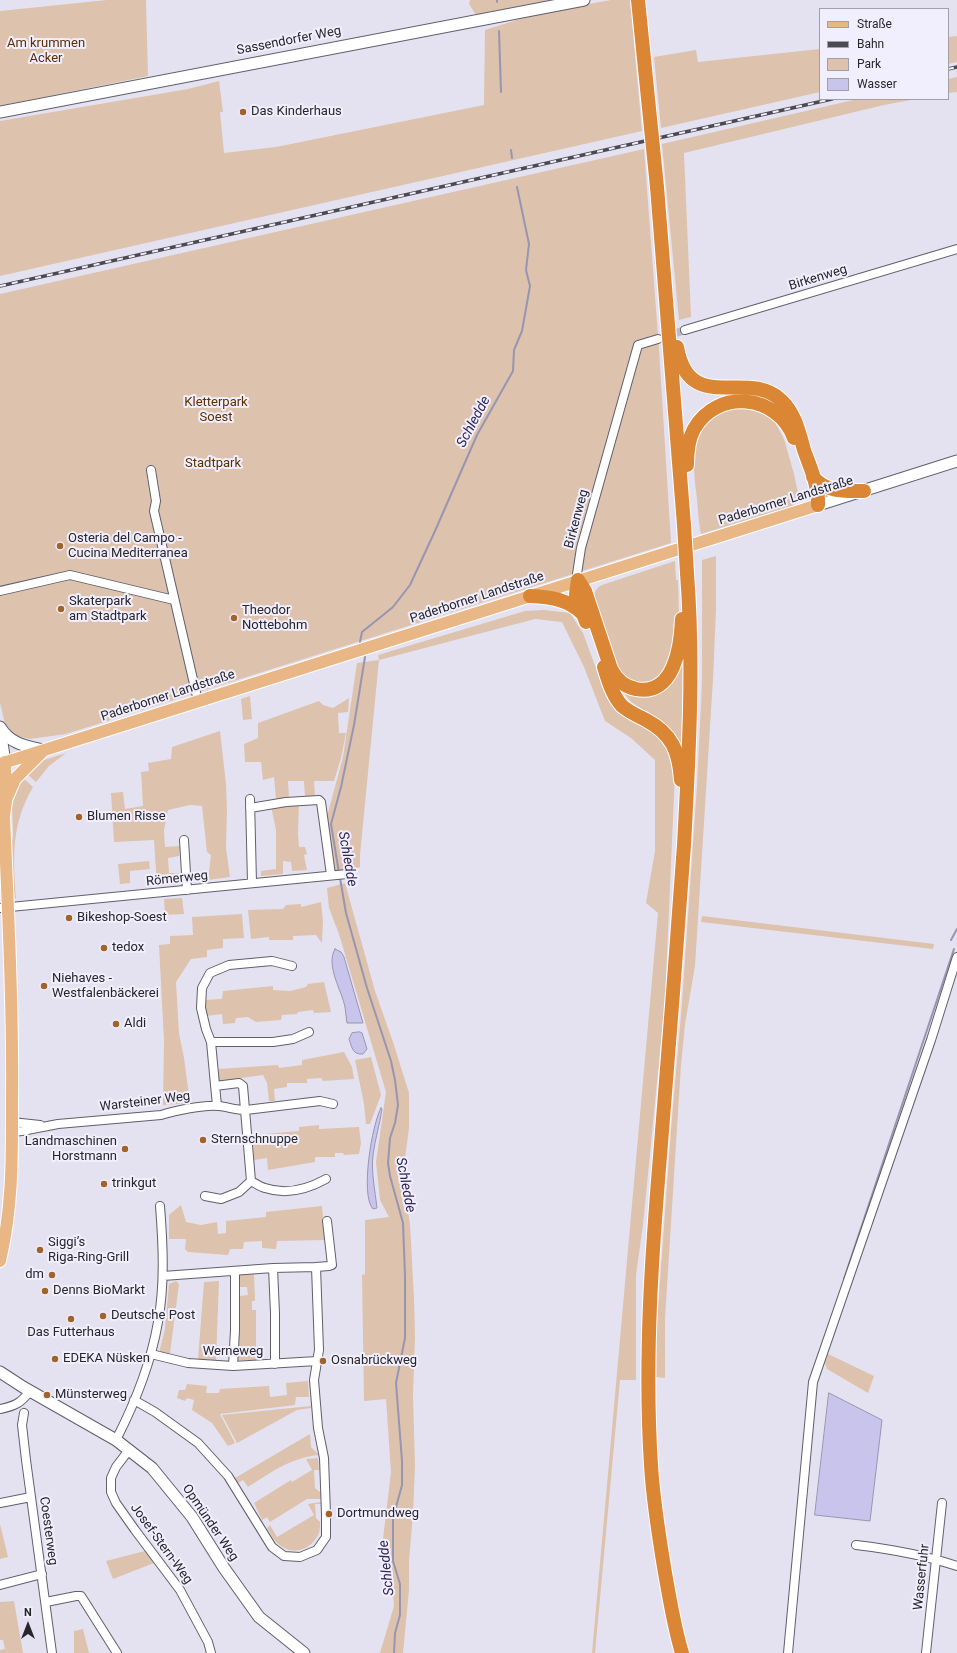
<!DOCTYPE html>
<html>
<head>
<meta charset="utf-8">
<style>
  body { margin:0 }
  #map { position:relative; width:957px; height:1653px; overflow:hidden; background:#e4e2f1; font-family:Roboto,sans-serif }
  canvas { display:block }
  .legend { position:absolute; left:819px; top:8px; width:130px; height:92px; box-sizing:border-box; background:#f1effe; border:1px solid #a09faa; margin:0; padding:5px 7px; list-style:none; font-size:12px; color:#27262b }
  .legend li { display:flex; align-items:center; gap:8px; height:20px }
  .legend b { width:20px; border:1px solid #a09faa }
  .north { position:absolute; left:8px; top:1605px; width:40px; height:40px; -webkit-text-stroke:3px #f1effe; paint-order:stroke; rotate:0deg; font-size:11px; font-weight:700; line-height:16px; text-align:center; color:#27262b }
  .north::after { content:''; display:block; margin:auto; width:14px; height:18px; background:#27262b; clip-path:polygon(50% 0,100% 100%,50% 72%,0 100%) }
</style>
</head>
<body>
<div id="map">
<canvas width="957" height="1653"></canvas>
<ul class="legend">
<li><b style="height:5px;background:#e9b685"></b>Straße</li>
<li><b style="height:5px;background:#4b4a51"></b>Bahn</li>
<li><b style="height:11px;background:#ddc2ad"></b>Park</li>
<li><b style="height:11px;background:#c9c4eb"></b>Wasser</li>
</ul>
<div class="north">N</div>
</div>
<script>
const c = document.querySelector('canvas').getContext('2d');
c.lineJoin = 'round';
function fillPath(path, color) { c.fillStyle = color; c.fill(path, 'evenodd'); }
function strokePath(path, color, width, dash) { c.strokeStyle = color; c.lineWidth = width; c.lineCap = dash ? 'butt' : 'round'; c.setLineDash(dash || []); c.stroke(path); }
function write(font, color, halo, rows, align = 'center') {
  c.font = font + ' Roboto,sans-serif'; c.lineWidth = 4; c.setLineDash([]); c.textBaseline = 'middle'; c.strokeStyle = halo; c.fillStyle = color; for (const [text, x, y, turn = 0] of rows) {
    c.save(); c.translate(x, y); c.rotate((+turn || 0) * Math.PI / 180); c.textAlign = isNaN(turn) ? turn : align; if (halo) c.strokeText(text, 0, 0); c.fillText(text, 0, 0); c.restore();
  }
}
const green = new Path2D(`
  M 107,0 L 146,0 L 148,76 L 0,106 L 0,11 Z
  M 470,0 L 558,0 L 476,15 L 469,4 Z
  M 611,0 L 630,0 L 642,131 L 0,276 L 0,121 L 188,89 L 219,81 L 223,112 L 220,112 L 224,153 L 276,147 L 484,105 L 485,30 L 539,13 Z
  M 957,36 L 957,62 L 948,64 L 948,37 Z
  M 820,49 L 820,92 L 661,128 L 654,57 L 696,50 L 698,62 Z
  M 957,77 L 957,92 L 948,93 L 948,79 Z
  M 858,99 L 916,99 L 884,105 L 684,153 L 691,317 L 679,320 L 662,144 Z
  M 644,149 L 659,349 L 671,543 L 66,734 L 30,739 L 13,735 L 5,724 L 0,703 L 0,294 Z
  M 741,405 L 772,416 L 784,439 L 794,474 L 798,493 L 793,506 L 701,534 C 698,520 698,505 696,491 C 692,448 690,414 741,405 Z
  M 716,556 L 716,609 L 713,679 L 695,966 L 685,1024 L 681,1065 L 665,1318 L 665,1378 L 656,1377 L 656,1336 L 671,1130 L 682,1003 L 697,786 L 702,682 L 702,560 Z
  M 675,561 L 676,580 L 678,580 L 679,617 L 668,672 L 643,687 L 618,673 L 594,599 C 594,592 596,588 602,585 Z
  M 544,610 L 570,613 L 583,633 L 606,696 L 622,713 L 655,734 L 669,751 L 675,773 L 665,1001 L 643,1225 L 636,1275 L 636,1380 L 620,1380 L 595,1653 L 592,1653 L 658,913 L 646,903 L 655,851 L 655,760 L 631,738 L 605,721 L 584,667 L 562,622 L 535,619 L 379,660 L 360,855 L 360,867 L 353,870 L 333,870 L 325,824 L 343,757 L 357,663 L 379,660 L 378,655 L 525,611 Z
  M 684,649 L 681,750 L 668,726 L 631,702 L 617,684 L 653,695 Z
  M 250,696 L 252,719 L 243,720 L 241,699 Z
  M 349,698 L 348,712 L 338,713 L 339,733 L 346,733 L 341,758 L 334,781 L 314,781 L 315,797 L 305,797 L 304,781 L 288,781 L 289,798 L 276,799 L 274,777 L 263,780 L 261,762 L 245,762 L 244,744 L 258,738 L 258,723 L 319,701 L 323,705 L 333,708 Z
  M 220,731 L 226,784 L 227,810 L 226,848 L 230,877 L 208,880 L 211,855 L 207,852 L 202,806 L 190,805 L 168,810 L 164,830 L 165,847 L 180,846 L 179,856 L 168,858 L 169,873 L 181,873 L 182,884 L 157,886 L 154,840 L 114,842 L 111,793 L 123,792 L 125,809 L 143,806 L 141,772 L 149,771 L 148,763 L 171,759 L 172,747 Z
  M 66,753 L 49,766 L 36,782 L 25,772 L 35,763 Z
  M 21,776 L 33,787 C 11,825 13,856 16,899 L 13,896 L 11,858 L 13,835 L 12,803 Z
  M 299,802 L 298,833 L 299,847 L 305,847 L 307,854 L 304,855 L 307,870 L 292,871 L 291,862 L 283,861 L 283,874 L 261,876 L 261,871 L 276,869 L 276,830 L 271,806 Z
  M 149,861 L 150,869 L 130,871 L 130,883 L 120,884 L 118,864 Z
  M 345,883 L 375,991 L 394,1045 L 409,1093 L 409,1128 L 403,1174 L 404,1188 L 410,1224 L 414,1298 L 415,1337 L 413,1396 L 415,1465 L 413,1514 L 409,1561 L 409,1590 L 403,1653 L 380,1653 L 394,1606 L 392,1580 L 383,1539 L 391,1472 L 386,1399 L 364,1401 L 362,1275 L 365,1274 L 365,1220 L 389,1217 L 380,1200 L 376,1162 L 386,1092 L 339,934 L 329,908 L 327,888 Z
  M 182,898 L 184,914 L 165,915 L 164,899 Z
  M 321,902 L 323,921 L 322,943 L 316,935 L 293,936 L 293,940 L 269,940 L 269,937 L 251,939 L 248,910 L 283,909 L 286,905 L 301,904 L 301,907 Z
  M 242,914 L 244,938 L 223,939 L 223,948 L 207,950 L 207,957 L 191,959 L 176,982 L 179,1033 L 184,1058 L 190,1103 L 163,1105 L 164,1041 L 159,945 L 170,944 L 170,936 L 193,935 L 192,917 Z
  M 702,916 L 934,944 L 933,949 L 701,922 Z
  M 324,982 L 331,1012 L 314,1013 L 313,1010 L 298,1012 L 297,1014 L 282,1015 L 281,1020 L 256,1022 L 248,1017 L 236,1018 L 235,1023 L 223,1024 L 222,1014 L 206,1016 L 204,1000 L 222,999 L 223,991 L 273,986 L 273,990 L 290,991 L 306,987 L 308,984 Z
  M 344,1052 L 352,1067 L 354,1079 L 323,1081 L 321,1078 L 307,1079 L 307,1083 L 287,1083 L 287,1087 L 274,1089 L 275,1101 L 269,1101 L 267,1083 L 263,1075 L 219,1081 L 219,1069 L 278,1065 L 279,1068 L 302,1065 L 302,1060 Z
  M 371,1057 L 381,1095 L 370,1124 L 366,1124 L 364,1104 L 355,1060 Z
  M 319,1125 L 319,1129 L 359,1127 L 361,1143 L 359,1154 L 344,1155 L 343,1153 L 335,1153 L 335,1157 L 315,1157 L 315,1162 L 268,1170 L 267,1158 L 254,1160 L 253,1135 L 299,1131 L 299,1127 Z
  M 181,1205 L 186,1222 L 201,1225 L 217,1222 L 218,1234 L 226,1233 L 226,1221 L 266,1217 L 266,1212 L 322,1206 L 325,1240 L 277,1241 L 276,1249 L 262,1248 L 262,1241 L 244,1242 L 243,1249 L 230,1249 L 228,1255 L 188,1252 L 185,1249 L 186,1239 L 169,1239 L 169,1215 Z
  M 254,1274 L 255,1301 L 252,1301 L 252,1310 L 256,1310 L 256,1360 L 237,1360 L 239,1296 L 248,1295 L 247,1287 L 239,1287 L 240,1275 Z
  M 176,1281 L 179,1284 L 170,1353 L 167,1355 L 159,1353 L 165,1329 L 169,1284 Z
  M 219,1281 L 216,1360 L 198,1359 L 204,1282 Z
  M 828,1354 L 874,1376 L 868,1393 L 827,1369 L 825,1363 Z
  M 308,1381 L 309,1397 L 296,1397 L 295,1405 L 220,1414 L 235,1443 L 228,1446 L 212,1423 L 192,1410 L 194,1400 L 187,1398 L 185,1401 L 177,1398 L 179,1390 L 185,1390 L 187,1384 L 207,1386 L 206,1393 L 219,1393 L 220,1389 L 269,1386 L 270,1397 L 287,1395 L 286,1383 Z
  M 311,1406 L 311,1408 L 297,1410 L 237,1443 L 222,1415 Z
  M 310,1434 L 311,1447 L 319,1455 C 292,1457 270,1473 248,1487 L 243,1480 L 238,1483 L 235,1478 Z
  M 318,1458 L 319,1470 L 314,1470 L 315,1488 L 321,1493 L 321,1499 L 307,1499 L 270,1522 L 267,1517 L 262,1520 L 254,1503 L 291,1480 L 292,1482 L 312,1470 L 306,1459 Z
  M 321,1502 L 321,1504 L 315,1504 L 316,1518 L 320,1522 C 320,1527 320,1533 317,1537 C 308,1552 290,1555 277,1543 C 273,1539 270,1533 267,1528 L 270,1525 L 277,1537 L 314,1515 L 308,1504 Z
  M 0,1524 L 8,1557 L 0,1559 Z
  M 145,1551 L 154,1563 L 113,1579 L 106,1561 Z
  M 14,1601 L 23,1653 L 0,1653 L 0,1650 L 5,1649 L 3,1640 L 0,1640 L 0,1602 Z
  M 83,1629 L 89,1653 L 74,1653 L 74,1631 Z`);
const water = new Path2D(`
  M 335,949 L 341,952 L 344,957 L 363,1023 L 347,1023 C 346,1018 346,1012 345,1007 C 342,991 325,965 335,949 Z
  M 360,1032 L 362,1033 L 367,1049 L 363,1054 C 353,1055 352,1048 349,1039 L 352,1033 Z
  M 381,1108 L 382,1109 C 380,1124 375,1139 373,1155 C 371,1172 375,1190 377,1208 L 373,1209 C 360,1195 372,1124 381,1108 Z
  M 829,1393 L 882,1420 L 870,1521 L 815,1515 Z`);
const stream = new Path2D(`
  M 497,2 L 497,0
  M 499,31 L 501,92
  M 511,150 L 512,158
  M 360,642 L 362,632 L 393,607 L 410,585 L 435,531 L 477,435 L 513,371 L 514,350 L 522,331 L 530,286 L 526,270 L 529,244 L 517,187
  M 339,873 L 331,824 L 341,787 L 354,725 L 365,657
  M 340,878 L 346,913 L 367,988 L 391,1061 L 395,1080 L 398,1105 L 395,1123 L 390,1138 L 388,1163 L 390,1176 L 403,1223 L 405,1276 L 405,1338 L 396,1383 L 402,1461 L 402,1485 L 393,1518 L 393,1561 L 400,1584 L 400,1615 L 395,1633 L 394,1653
  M 951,940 L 957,929
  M 844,1279 L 954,949`);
const streetTunnel = new Path2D(`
  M 665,337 L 685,330`);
const street = new Path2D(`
  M 685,330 L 957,249
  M 151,470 L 156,501 L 154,511 L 198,701
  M 578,580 L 577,574 L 581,548 L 638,345 L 658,339
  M 0,591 L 70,575 L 174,600
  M 250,799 L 252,883
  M 250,808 L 286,802 L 319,800 L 321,802 L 331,875
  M 184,840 L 187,890
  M 0,908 L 347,874
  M 211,1042 L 273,1042 L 293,1039 L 309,1032
  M 217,1106 L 211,1042 L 206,1029 L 201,1008 L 202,988 L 210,973 L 229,965 L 272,961 L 292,966
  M 12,1122 L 40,1125
  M 12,1132 L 22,1131 L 58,1124 L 161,1115 C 174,1111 205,1104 219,1106 C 228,1107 236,1110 246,1110 L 320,1101 L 333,1104
  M 251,1181 C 255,1183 260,1187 265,1188 C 286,1195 308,1189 326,1179
  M 205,1196 L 221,1199 L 239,1192 L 251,1181 L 243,1086 L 239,1083 L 215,1086
  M 273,1268 L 275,1313 L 275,1364
  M 163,1276 L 273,1268 L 316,1267
  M 151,1354 L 188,1363 L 233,1366 L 317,1361
  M 233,1366 L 235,1330 L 235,1271
  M 134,1400 L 155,1412 L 198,1443 L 228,1476 L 272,1547 L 284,1556 L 300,1557 L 317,1550 L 326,1537 L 326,1514 L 324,1458 L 318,1428 L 314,1380 L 319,1350 L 316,1267 L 329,1266 L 332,1265 L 327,1221
  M 0,1409 C 15,1406 21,1403 30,1391
  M 24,1413 L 22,1425 L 26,1460 L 52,1653
  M 116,1440 C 135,1403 151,1363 158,1322 C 165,1284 163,1244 160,1206
  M 129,1450 L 116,1467 L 111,1478 L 111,1492 L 116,1503 L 135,1530 L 180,1590 L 208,1642 L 211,1653
  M 0,1503 L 31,1497
  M 856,1545 C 890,1549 924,1555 957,1566
  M 0,1585 L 42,1574
  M 46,1602 L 76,1596 L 81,1596 L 117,1653
  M 788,1653 L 813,1382 L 931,1040 L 957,957
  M 926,1653 L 942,1503`);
const secondary = new Path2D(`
  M 0,112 L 584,0
  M 818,505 L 957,461
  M 0,727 C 10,744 26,746 43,750
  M 0,730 L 5,762
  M 0,1372 L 23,1387 L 116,1440 L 152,1468 L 192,1517 L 224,1568 L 259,1617 L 304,1653`);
const primary = new Path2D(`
  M 0,764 L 818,505
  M 6,800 L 15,779 L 43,751
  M 0,1261 C 13,1205 12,1157 12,1101 C 13,1006 8,911 4,816 L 6,801 L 5,762`);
const highway = new Path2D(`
  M 657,187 L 684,525
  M 677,347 C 689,416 747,368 781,400 C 795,413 799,432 804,450 C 810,467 819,486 818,505
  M 687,465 C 687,453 688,440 694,429 C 717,388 778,394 794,438
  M 813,477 C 827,493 845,491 864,491
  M 578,580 L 585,591 L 611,669 C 616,679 625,687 636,689 C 674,697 681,646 682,619
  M 578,580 L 576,594 L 586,622
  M 530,596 C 550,597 568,599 583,614
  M 604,667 C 608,680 612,695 622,706 C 629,712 638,716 646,720 C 672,734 679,751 681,780
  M 682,1653 C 674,1627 670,1600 665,1573 C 659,1537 653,1501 651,1465 C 644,1358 652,1251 661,1144 C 669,1044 677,945 684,845 C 689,754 694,664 687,573`);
const rail = new Path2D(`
  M 948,69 L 957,67
  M 0,286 L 832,99`);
const highwayBridge = new Path2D(`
  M 638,0 L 657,187
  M 684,525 L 687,573`);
const markers = [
  [243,112,4,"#a2632a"],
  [60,546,4,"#a2632a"],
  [61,609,4,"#a2632a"],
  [234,618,4,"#a2632a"],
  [79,817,4,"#a2632a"],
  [69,918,4,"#a2632a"],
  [104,948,4,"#a2632a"],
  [44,986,4,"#a2632a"],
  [116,1024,4,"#a2632a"],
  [203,1140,4,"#a2632a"],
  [125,1149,4,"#a2632a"],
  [104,1184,4,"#a2632a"],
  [40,1250,4,"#a2632a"],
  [52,1275,4,"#a2632a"],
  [45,1291,4,"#a2632a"],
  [103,1316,4,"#a2632a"],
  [71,1319,4,"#a2632a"],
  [55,1359,4,"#a2632a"],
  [323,1361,4,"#a2632a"],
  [47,1395,4,"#a2632a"],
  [329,1514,4,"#a2632a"]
];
const streetNames = [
  ["Sassendorfer Weg",289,41,-11],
  ["Birkenweg",818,278,-17],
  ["Paderborner Landstraße",786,501,-17],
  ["Birkenweg",577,519,-75],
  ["Paderborner Landstraße",477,598,-18],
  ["Paderborner Landstraße",168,696,-18],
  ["Römerweg",177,879,-6],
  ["Warsteiner Weg",145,1102,-7],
  ["Werneweg",233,1352],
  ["Opmünder Weg",210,1523,56],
  ["Coesterweg",48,1531,82],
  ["Josef-Stern-Weg",161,1544,54],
  ["Wasserfuhr",922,1577,-84]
];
const parkNames = [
  ["Am krummen",46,44],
  ["Acker",46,59],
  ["Kletterpark",216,403],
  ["Soest",216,418],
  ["Stadtpark",213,464]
];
const poiNames = [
  ["Das Kinderhaus",251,112],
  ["Osteria del Campo -",68,539],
  ["Cucina Mediterranea",68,554],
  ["Skaterpark",69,602],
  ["am Stadtpark",69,617],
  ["Theodor",242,611],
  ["Nottebohm",242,626],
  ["Blumen Risse",87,817],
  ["Bikeshop-Soest",77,918],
  ["tedox",112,948],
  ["Niehaves -",52,979],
  ["Westfalenbäckerei",52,994],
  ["Aldi",124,1024],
  ["Sternschnuppe",211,1140],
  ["Landmaschinen",117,1142,"right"],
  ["Horstmann",117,1157,"right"],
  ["trinkgut",112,1184],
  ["Siggi’s",48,1243],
  ["Riga-Ring-Grill",48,1258],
  ["dm",44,1275,"right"],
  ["Denns BioMarkt",53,1291],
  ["Deutsche Post",111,1316],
  ["Das Futterhaus",71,1333,"center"],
  ["EDEKA Nüsken",63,1359],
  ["Osnabrückweg",331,1361],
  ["Münsterweg",55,1395],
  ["Dortmundweg",337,1514]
];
const waterNames = [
  ["Schledde",474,422,-62],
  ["Schledde",347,859,80],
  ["Schledde",405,1185,79],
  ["Schledde",387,1568,-96]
];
fillPath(green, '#ddc2ad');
fillPath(water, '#c9c4eb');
strokePath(water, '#9895b1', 1);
strokePath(stream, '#9895b1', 2);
strokePath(streetTunnel, '#bebcc9', 8, [8, 4]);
strokePath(street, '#615f6c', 10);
strokePath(secondary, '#615f6c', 13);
strokePath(primary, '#fff', 14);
strokePath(highway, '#fff', 16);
strokePath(street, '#fff', 8);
strokePath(secondary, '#fff', 11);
strokePath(primary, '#e9b685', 12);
strokePath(highway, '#db8634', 14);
strokePath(rail, '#4b4a51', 3.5);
strokePath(rail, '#f1effe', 2, [6]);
strokePath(highwayBridge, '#fff', 16, []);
strokePath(highwayBridge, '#db8634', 14);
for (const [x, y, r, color] of markers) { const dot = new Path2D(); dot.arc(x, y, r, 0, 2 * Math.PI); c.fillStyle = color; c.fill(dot); strokePath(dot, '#f1effe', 1.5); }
write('13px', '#27262b', '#f1effe', streetNames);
write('13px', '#5b2f00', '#f1effe', parkNames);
write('13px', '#27262b', '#f1effe', poiNames, 'left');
write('italic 14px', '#302556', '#f1effe', waterNames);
</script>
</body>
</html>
